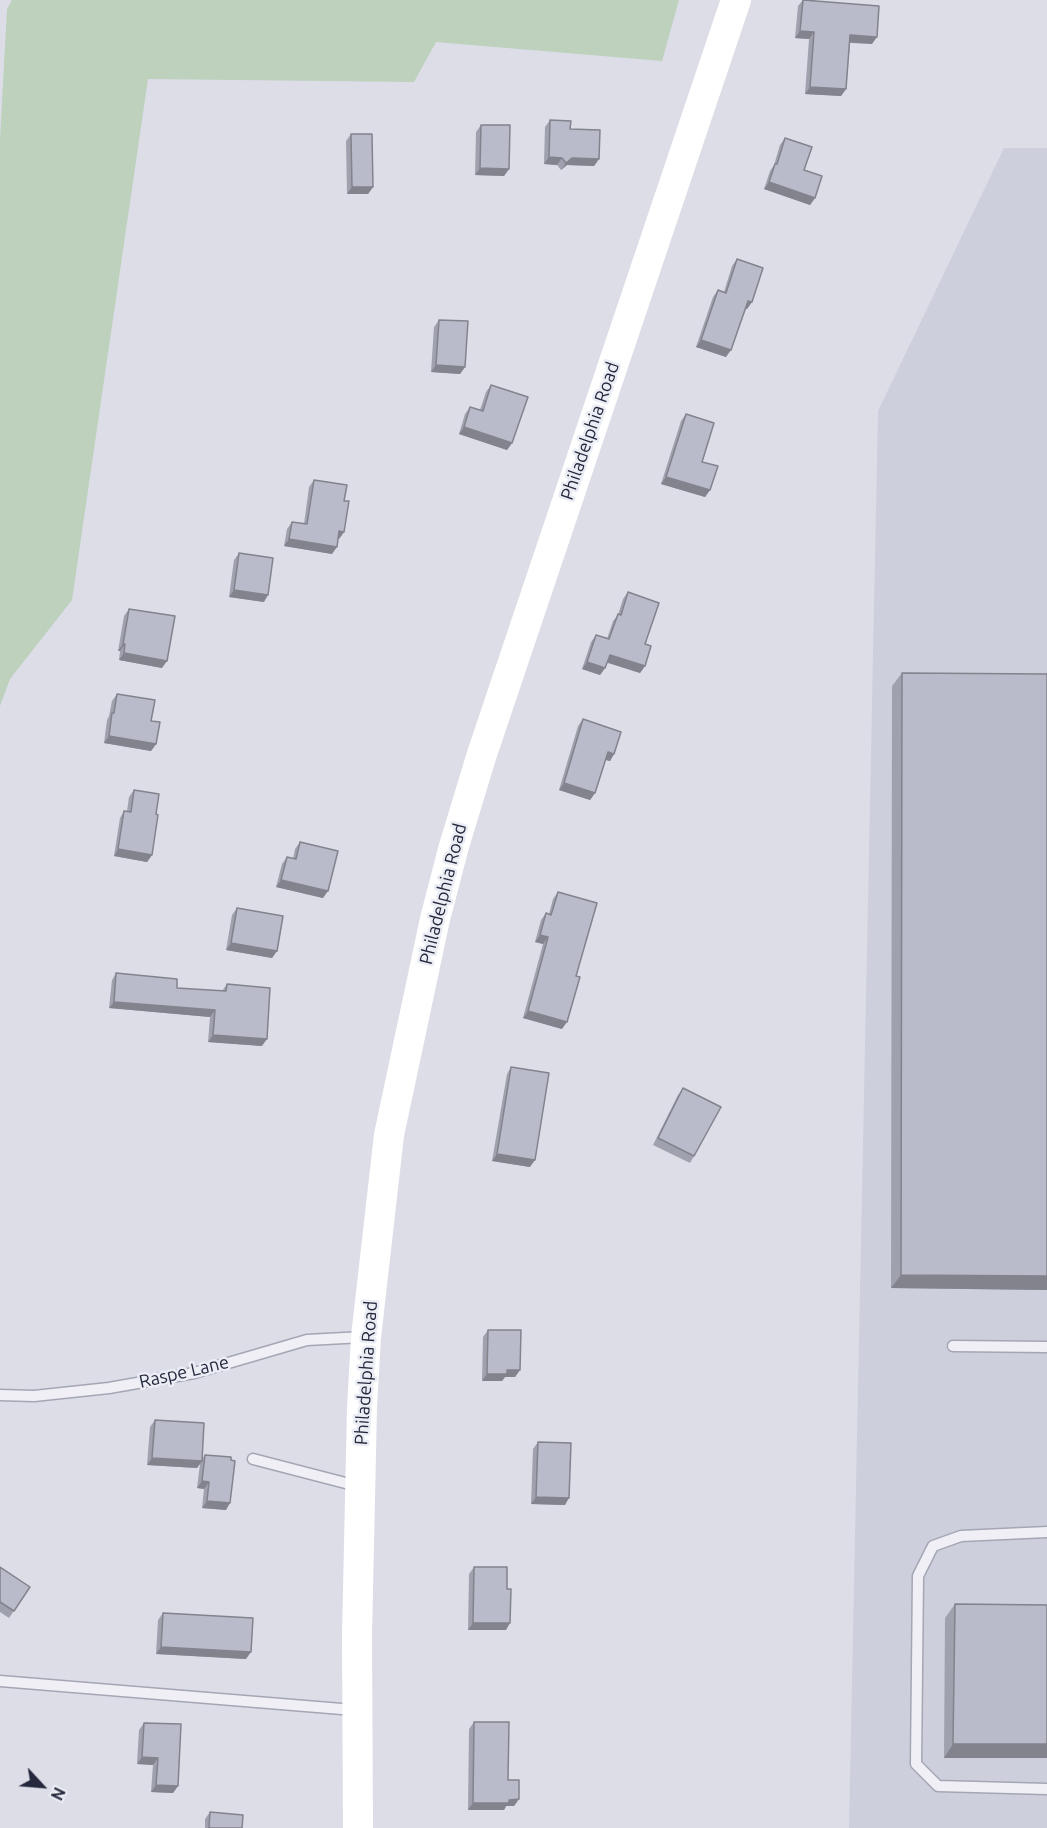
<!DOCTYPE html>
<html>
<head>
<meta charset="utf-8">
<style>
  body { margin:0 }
  #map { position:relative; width:1047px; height:1828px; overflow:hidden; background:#dcdde7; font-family:Ubuntu,sans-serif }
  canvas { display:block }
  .north { position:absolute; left:12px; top:1756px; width:60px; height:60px; -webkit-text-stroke:4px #ebedf5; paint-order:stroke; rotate:116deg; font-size:16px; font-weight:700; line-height:24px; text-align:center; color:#25273d }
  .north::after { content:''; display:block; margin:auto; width:21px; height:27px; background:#25273d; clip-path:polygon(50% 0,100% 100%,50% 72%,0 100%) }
</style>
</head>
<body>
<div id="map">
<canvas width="1047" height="1828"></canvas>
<div class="north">N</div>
</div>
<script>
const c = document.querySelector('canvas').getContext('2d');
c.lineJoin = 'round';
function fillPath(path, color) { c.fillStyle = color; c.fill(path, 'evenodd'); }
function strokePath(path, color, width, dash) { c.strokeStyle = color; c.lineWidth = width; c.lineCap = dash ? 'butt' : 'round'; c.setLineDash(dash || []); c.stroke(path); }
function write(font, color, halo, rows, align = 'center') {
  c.font = font + ' Ubuntu,sans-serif'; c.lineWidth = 5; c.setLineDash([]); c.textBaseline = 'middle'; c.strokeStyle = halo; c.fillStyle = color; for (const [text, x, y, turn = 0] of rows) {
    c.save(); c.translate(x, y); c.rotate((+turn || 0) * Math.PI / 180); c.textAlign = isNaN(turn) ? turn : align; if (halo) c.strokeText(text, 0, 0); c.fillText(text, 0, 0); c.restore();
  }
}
const built = new Path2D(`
  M 1004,148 L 1047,148 L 1047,1828 L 849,1828 L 878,411 Z`);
const green = new Path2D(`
  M 12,0 L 679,0 L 662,61 L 436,42 L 414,82 L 148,79 L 72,600 L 10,679 L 0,706 L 0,139 L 7,9 Z`);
const service = new Path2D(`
  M 953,1346 L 1047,1347
  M 0,1395 L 34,1396 L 109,1388 L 194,1373 L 307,1340 L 363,1337
  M 253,1459 L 357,1486
  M 1047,1532 L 961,1536 L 933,1546 L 918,1576 L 916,1764 L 938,1786 L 1047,1789
  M 0,1681 L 354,1710`);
const secondary = new Path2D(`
  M 358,1828 L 357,1636 L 362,1407 L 366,1337 L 389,1135 L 435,919 L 454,846 L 482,754 L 736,0`);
const wall = new Path2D(`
  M 803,0 L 872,44 L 850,43 L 846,89 L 841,96 L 805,94 L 809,39 L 795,38 L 798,6 Z
  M 550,120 L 570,129 L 599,159 L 594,166 L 567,165 L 561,170 L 557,165 L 544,164 L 545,127 Z
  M 481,125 L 509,169 L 504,176 L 475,175 L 476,132 Z
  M 351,134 L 373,187 L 368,194 L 347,194 L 346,141 Z
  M 785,138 L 804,170 L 815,198 L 810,205 L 764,189 L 770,171 L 774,165 L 780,145 Z
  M 737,259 L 752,302 L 747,309 L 746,309 L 726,357 L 696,347 L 713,297 L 718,290 L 724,292 L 732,266 Z
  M 439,320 L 465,367 L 460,374 L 431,372 L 434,327 Z
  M 491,385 L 512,443 L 507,450 L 459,434 L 465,414 L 470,407 L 480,410 L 486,392 Z
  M 686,414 L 710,490 L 705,497 L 661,484 L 681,421 Z
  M 314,480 L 344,501 L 344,532 L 339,539 L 338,539 L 332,554 L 284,546 L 287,529 L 292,522 L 304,524 L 309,487 Z
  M 239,553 L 264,602 L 229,597 L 234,560 Z
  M 628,592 L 645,644 L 645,666 L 640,673 L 607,662 L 605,668 L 600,675 L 582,669 L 591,642 L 596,635 L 607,639 L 613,621 L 618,615 L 623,599 Z
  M 129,609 L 162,668 L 119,660 L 120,651 L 118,651 L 124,616 Z
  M 902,673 L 1047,1290 L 891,1288 L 892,686 Z
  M 117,694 L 151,721 L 156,744 L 151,751 L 104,743 L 107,720 L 109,716 L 112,701 Z
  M 583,719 L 614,754 L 610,761 L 605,760 L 595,793 L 590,800 L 559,790 L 578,726 Z
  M 134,790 L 156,814 L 152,855 L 147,862 L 114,856 L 120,818 L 124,811 L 127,811 L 129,797 Z
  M 300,842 L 323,898 L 276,887 L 282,864 L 287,857 L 293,859 L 295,849 Z
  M 558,892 L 576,976 L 562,1029 L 523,1018 L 543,944 L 535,942 L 541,920 L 546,913 L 549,914 L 553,899 Z
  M 237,908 L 277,951 L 272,958 L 226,950 L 232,915 Z
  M 116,973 L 177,988 L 222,991 L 227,984 L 262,1046 L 208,1042 L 210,1017 L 109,1008 L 112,980 Z
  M 511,1067 L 530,1167 L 492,1161 L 507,1074 Z
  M 683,1088 L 694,1156 L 690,1163 L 653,1145 L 678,1095 Z
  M 488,1330 L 520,1370 L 515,1377 L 505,1377 L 502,1381 L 482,1381 L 483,1337 Z
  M 155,1420 L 202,1459 L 205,1455 L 226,1510 L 202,1508 L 204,1489 L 197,1488 L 200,1464 L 197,1468 L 147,1465 L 150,1427 Z
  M 538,1442 L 565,1505 L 531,1504 L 533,1449 Z
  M 0,1567 L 30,1587 L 9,1618 L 0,1612 Z
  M 474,1567 L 506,1630 L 468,1630 L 469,1574 Z
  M 955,1604 L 1047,1758 L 944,1758 L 945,1618 Z
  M 163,1613 L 246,1659 L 156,1654 L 158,1620 Z
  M 474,1722 L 519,1799 L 514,1806 L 506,1806 L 504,1810 L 468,1810 L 469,1729 Z
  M 144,1723 L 178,1786 L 173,1793 L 151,1792 L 153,1765 L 137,1764 L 139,1730 Z
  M 210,1812 L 242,1828 L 205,1828 L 205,1819 Z`);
const shadedWall = new Path2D(`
  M 800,31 L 814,32 L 809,39 L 795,38 Z
  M 850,35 L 877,37 L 872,44 L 846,42 Z
  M 810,87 L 846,89 L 841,96 L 805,94 Z
  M 549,157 L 562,158 L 557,165 L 544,164 Z
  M 572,158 L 599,159 L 594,166 L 567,165 L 561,170 L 566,163 Z
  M 480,168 L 509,169 L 504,176 L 475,175 Z
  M 769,182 L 815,198 L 810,205 L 764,189 Z
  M 352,187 L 373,187 L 368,194 L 347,194 Z
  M 748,301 L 752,302 L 747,309 L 744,308 Z
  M 701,340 L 731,350 L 726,357 L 696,347 Z
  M 436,365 L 465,367 L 460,374 L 431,372 Z
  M 464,427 L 512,443 L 507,450 L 459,434 Z
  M 666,477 L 710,490 L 705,497 L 661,484 Z
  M 339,531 L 344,532 L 339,539 L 335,538 Z
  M 289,539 L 337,547 L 332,554 L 284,546 Z
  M 234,590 L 268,595 L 264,602 L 229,597 Z
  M 123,644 L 125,644 L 120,651 L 118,651 Z
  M 124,653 L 167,661 L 162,668 L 119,660 Z
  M 610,655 L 645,666 L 640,673 L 605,662 Z
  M 587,662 L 605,668 L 600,675 L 582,669 Z
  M 109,736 L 156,744 L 151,751 L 104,743 Z
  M 608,752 L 614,754 L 610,761 L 603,759 Z
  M 564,783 L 595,793 L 590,800 L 559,790 Z
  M 118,849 L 152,855 L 147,862 L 114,856 Z
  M 281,880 L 328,891 L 323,898 L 276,887 Z
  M 540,935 L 548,937 L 543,944 L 535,942 Z
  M 231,943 L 277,951 L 272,958 L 226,950 Z
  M 114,1002 L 215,1010 L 210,1017 L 109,1008 Z
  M 528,1011 L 567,1022 L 562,1029 L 523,1018 Z
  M 213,1035 L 267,1039 L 262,1046 L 208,1042 Z
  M 497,1154 L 535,1160 L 530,1167 L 492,1161 Z
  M 901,1275 L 1047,1276 L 1047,1290 L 891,1288 Z
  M 507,1370 L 520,1370 L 515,1377 L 505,1377 L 502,1381 L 482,1381 L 487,1374 Z
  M 152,1458 L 202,1461 L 197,1468 L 147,1465 Z
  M 202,1481 L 209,1482 L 204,1489 L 197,1488 Z
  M 536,1497 L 569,1498 L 565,1505 L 531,1504 Z
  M 207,1501 L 230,1503 L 226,1510 L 202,1508 Z
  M 473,1623 L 510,1623 L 506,1630 L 468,1630 Z
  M 161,1647 L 251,1652 L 246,1659 L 156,1654 Z
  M 953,1744 L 1047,1744 L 1047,1758 L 944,1758 Z
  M 142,1757 L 158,1758 L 153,1765 L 137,1764 Z
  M 156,1785 L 178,1786 L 173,1793 L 151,1792 Z
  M 519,1799 L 514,1806 L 506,1806 L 504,1810 L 468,1810 L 473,1803 Z`);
const building = new Path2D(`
  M 803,0 L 879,6 L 877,37 L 850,35 L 846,89 L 810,87 L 814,32 L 800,31 Z
  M 550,120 L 571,121 L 570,129 L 600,130 L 599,159 L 572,158 L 566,163 L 562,158 L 549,157 Z
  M 481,125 L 510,125 L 509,169 L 480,168 Z
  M 351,134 L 372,134 L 373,187 L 352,187 Z
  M 785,138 L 812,147 L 804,170 L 822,176 L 815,198 L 769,182 L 775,164 L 777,164 Z
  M 737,259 L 763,268 L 752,302 L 748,301 L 731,350 L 701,340 L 718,290 L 726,293 Z
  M 439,320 L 468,321 L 465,367 L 436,365 Z
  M 491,385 L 528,397 L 512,443 L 464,427 L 470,407 L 483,411 Z
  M 686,414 L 714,423 L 702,462 L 718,466 L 710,490 L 666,477 Z
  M 314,480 L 347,485 L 344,501 L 349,501 L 344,532 L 339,531 L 337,547 L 289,539 L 292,522 L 307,524 Z
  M 239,553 L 273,558 L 268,595 L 234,590 Z
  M 628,592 L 659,603 L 645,644 L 651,646 L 645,666 L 610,655 L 605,668 L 587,662 L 596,635 L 609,639 L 618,614 L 621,615 Z
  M 129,609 L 175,616 L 167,661 L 124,653 L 125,644 L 123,644 Z
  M 902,673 L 1047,674 L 1047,1276 L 901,1275 Z
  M 117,694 L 155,700 L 151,721 L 160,722 L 156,744 L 109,736 L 112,713 L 114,713 Z
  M 583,719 L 621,732 L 614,754 L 608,752 L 595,793 L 564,783 Z
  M 134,790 L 159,794 L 156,814 L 158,815 L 152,855 L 118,849 L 124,811 L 131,812 Z
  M 300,842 L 338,851 L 328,891 L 281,880 L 287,857 L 296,859 Z
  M 558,892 L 597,903 L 576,976 L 580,977 L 567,1022 L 528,1011 L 548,937 L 540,935 L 546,913 L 551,915 Z
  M 237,908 L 283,916 L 277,951 L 231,943 Z
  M 116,973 L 177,979 L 177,988 L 226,991 L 227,984 L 270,988 L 267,1039 L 213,1035 L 215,1010 L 114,1002 Z
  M 511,1067 L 549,1073 L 535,1160 L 497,1154 Z
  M 683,1088 L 721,1107 L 694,1156 L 658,1138 Z
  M 488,1330 L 521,1330 L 520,1370 L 507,1370 L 507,1374 L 487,1374 Z
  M 155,1420 L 204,1423 L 202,1461 L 152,1458 Z
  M 538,1442 L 571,1443 L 569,1498 L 536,1497 Z
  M 205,1455 L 231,1457 L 231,1460 L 235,1461 L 230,1503 L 207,1501 L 209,1482 L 202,1481 Z
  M 0,1567 L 30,1587 L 14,1611 L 0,1602 Z
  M 474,1567 L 507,1567 L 507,1589 L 511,1589 L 510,1623 L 473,1623 Z
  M 955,1604 L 1047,1605 L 1047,1744 L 953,1744 Z
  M 163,1613 L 253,1618 L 251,1652 L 161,1647 Z
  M 474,1722 L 509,1722 L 508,1780 L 519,1780 L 519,1799 L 509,1800 L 509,1803 L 473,1803 Z
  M 144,1723 L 181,1724 L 178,1786 L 156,1785 L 158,1758 L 142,1757 Z
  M 210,1812 L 243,1815 L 242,1828 L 209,1828 Z`);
const streetNames = [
  ["Philadelphia Road",590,431,-71],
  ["Philadelphia Road",443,894,-76],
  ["Raspe Lane",184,1372,-13],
  ["Philadelphia Road",366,1373,-86]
];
fillPath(built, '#cecfdc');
fillPath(green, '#bdd1bd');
strokePath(service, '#a5a6b4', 13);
strokePath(service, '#efeff5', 10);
strokePath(secondary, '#fff', 30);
fillPath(wall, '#9fa1ae');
fillPath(shadedWall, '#82838d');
fillPath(building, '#b9bbca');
strokePath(building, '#82838d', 1.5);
write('18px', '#25273d', '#ebedf5', streetNames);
</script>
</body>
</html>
